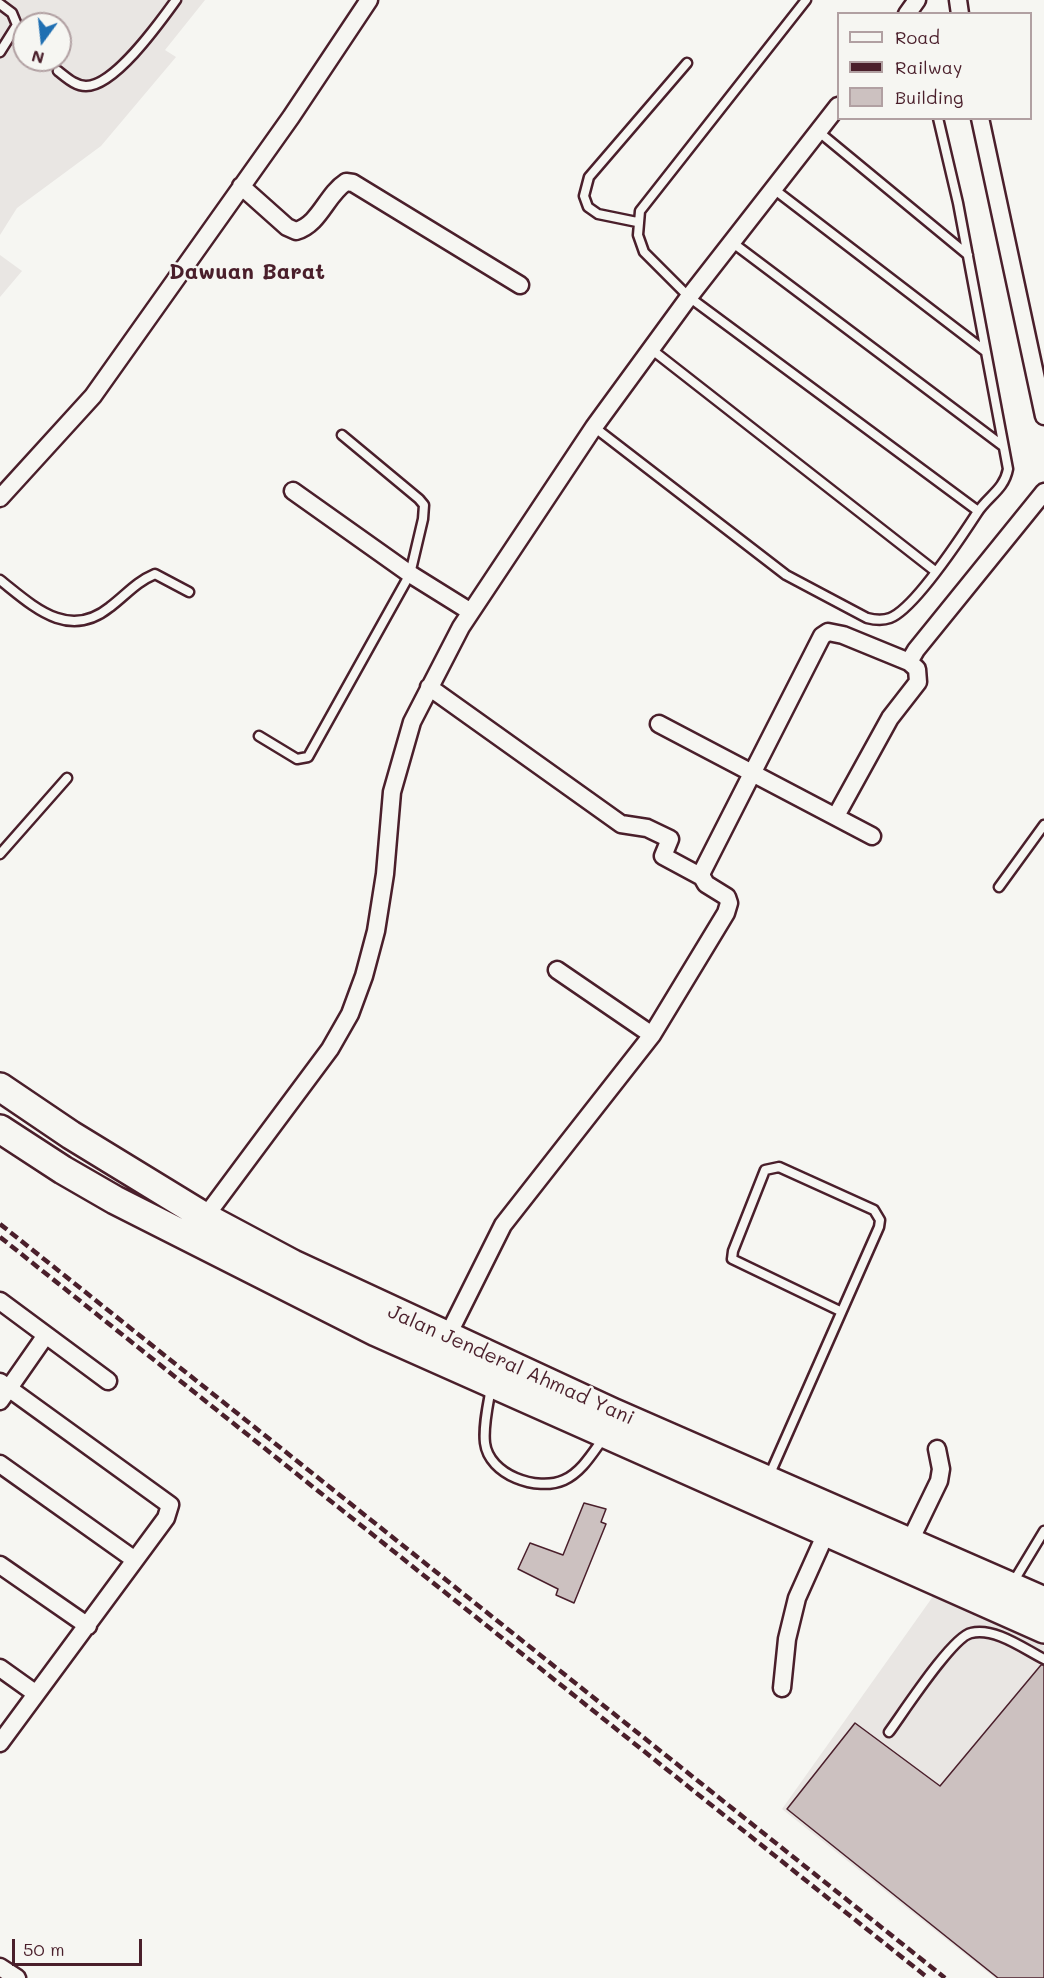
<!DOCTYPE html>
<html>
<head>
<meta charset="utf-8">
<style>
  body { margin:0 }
  #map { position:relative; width:1044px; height:1978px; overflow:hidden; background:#f6f6f2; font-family:Mali,sans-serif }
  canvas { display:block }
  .legend { position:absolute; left:837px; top:12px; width:195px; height:108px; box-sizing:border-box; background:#f6f6f2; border:2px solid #b1a0a2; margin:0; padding:8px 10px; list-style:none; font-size:18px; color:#4a1f2b }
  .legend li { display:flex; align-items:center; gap:12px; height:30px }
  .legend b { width:30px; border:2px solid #b1a0a2 }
  .north { position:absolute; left:12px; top:12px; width:60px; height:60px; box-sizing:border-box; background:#f6f6f2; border:2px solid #b1a0a2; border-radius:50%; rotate:195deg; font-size:16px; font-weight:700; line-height:24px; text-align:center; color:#4a1f2b }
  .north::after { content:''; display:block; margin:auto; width:21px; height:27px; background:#1f6fb2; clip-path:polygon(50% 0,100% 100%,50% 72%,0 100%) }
  .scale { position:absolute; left:12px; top:1939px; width:130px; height:27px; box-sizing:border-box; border:3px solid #4a1f2b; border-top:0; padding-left:8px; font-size:18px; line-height:21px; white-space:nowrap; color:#4a1f2b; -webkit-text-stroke:4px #f6f6f2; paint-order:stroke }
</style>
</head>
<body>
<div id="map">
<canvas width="1044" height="1978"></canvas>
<ul class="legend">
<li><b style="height:8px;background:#f6f6f2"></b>Road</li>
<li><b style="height:8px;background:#4a1f2b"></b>Railway</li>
<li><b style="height:16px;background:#ccc1c0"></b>Building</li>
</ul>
<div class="north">N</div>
<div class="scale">50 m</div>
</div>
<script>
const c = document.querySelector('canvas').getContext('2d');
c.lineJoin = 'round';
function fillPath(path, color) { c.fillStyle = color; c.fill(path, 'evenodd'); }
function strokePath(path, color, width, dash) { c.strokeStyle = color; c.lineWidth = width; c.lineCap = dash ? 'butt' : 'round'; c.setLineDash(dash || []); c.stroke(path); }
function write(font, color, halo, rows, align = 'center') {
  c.font = font + ' Mali,sans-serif'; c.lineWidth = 5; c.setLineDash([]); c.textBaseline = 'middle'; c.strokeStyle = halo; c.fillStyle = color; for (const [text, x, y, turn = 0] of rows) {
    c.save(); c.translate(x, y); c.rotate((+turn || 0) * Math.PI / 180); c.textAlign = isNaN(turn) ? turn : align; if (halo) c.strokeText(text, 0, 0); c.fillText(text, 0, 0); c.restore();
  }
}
const built = new Path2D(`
  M 0,0 L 205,0 L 165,50 L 176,57 L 101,146 L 17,208 L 0,235 ZM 24,24 L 60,24 L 60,60 L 24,60 Z
  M 0,255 L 22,271 L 0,297 Z
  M 934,1595 L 1044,1646 L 1044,1978 L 995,1978 L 782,1809 Z`);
const building = new Path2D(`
  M 584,1503 L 606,1509 L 601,1522 L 606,1524 L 574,1603 L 556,1595 L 558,1589 L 518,1569 L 530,1543 L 563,1555 Z
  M 1041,1665 L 1044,1665 L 1044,1978 L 998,1978 L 787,1809 L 855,1723 L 940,1786 Z`);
const service = new Path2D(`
  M 806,0 L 640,211 L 638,235 L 644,252 L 689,297 L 978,511
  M 0,4 L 12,13 L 17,25 L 0,52
  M 58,71 C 66,77 75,86 86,86 C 115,86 160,22 176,0
  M 819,132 L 968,255
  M 775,190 L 985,351
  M 637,222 L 598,214 L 588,207 L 584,196 L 589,177 L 687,63
  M 733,243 L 1003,446
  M 651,349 L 935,571
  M 594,427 L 786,575 L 867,618 C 875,620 882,621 890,618 C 914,609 962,536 977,513 C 988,496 1004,490 1008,469 L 958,203 L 938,118
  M 0,580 C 33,606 68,641 110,607 C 126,595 136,582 155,574 L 189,592
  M 259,736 L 297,759 L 308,757 L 410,574 L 423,519 L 424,505 L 419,499 L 342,435
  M 0,854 L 67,778
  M 999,887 L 1044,825
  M 491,1388 C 488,1405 483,1426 485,1443 C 489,1475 537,1492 564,1480 C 582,1472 593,1452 605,1436
  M 769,1476 L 879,1227 L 880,1220 L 874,1210 L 779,1167 L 765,1170 L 733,1251 L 732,1259 L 840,1311
  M 1012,1584 L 1044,1531
  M 889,1732 C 903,1713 952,1637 971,1633 C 995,1627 1024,1649 1044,1659`);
const minor = new Path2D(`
  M 958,0 L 960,14
  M 907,14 L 917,0
  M 980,118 L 1044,416
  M 241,186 L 287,227 L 296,231 C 320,224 326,195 346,182 L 353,183 L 520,285
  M 293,491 L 410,574 L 471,612
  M 0,498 L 93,396 L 291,117 L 369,0
  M 429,687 L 621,824 L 647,828 L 670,839 L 663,856 L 702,877 L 706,884 L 727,897 L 729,903 L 726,913 L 652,1035 L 503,1225 L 447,1337
  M 659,724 L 872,836
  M 836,816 L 890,718 L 918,682 L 917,669 L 909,662 L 916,650 L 1044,492
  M 702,877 L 702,872 L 822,636 L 828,632 L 843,635 L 909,662
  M 557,970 L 652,1035
  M 205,1217 L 330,1049 L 350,1014 L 364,976 L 376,931 L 385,874 L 392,792 L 412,722 L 461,627 L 594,427 L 689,297 L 838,106
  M 0,1301 L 108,1381
  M 0,1382 L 170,1505 L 166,1518 L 0,1743
  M 0,1401 L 46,1335
  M 0,1464 L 135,1560
  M 909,1543 L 939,1481 L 941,1469 L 937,1449
  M 0,1565 L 88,1626
  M 0,1668 L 35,1693
  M 782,1688 L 787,1639 L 797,1598 L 827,1531
  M 0,1967 L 17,1978`);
const trunk = new Path2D(`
  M 0,1087 L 71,1135 L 205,1217 L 293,1264 L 612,1412 L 1044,1601
  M 0,1129 L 63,1170 L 115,1200 L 376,1332 L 1044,1629`);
const rail = new Path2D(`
  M 0,1224 L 945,1978
  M 0,1237 L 928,1978`);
const streetNames = [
  ["Jalan Jenderal Ahmad Yani",511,1365,24]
];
const quarterNames = [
  ["Dawuan Barat",247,272]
];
fillPath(built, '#e9e6e3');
fillPath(building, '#ccc1c0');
strokePath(building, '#4a1f2b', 1.5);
strokePath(service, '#4a1f2b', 13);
strokePath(minor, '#4a1f2b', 21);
strokePath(trunk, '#4a1f2b', 32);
strokePath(service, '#f6f6f2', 8);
strokePath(minor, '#f6f6f2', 16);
strokePath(trunk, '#f6f6f2', 27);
strokePath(rail, '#4a1f2b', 4.5, [9, 4.5]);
write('20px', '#4a1f2b', '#f6f6f2', streetNames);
write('bold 22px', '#4a1f2b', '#f6f6f2', quarterNames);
</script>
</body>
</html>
